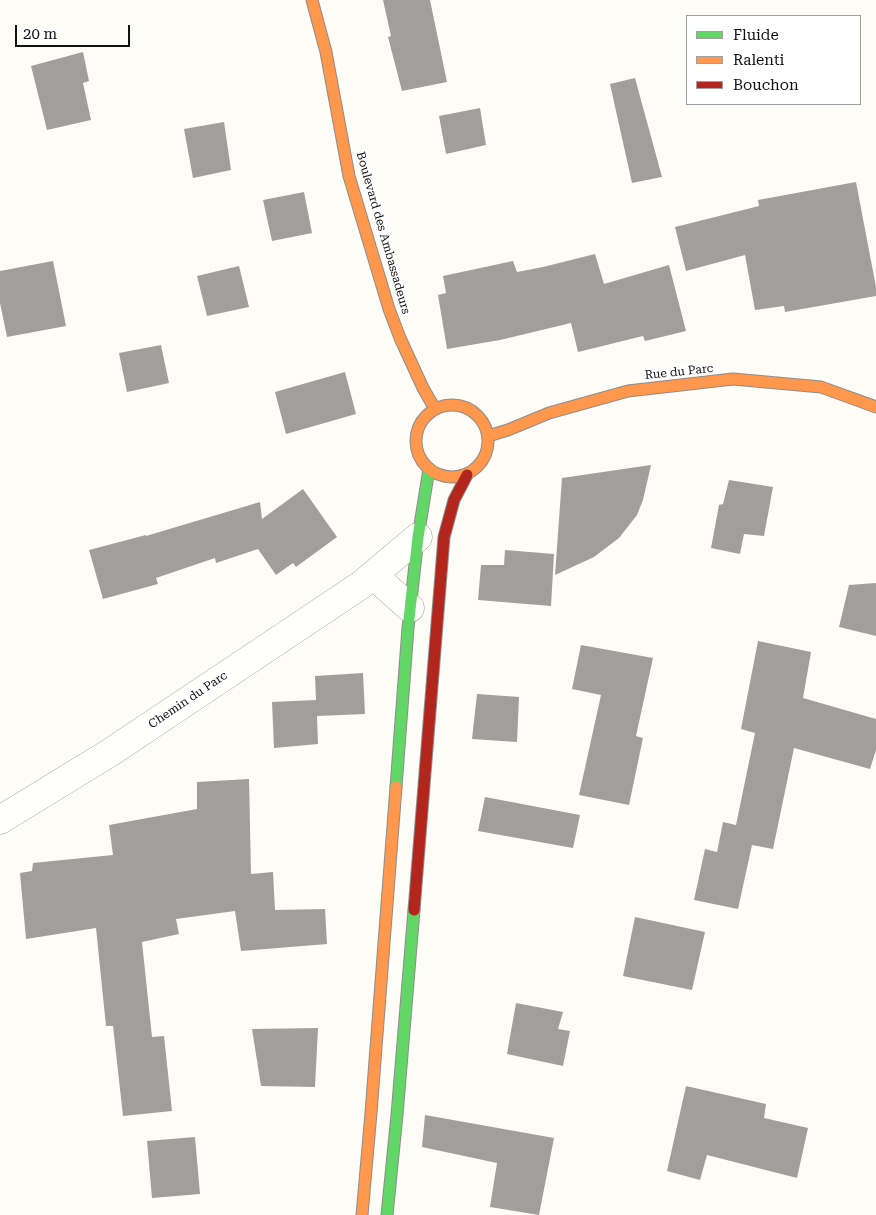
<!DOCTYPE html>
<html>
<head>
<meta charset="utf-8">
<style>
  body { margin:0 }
  #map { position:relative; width:876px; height:1215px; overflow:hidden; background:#fdfcf7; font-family:"Roboto Serif",serif }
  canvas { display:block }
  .legend { position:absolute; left:686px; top:15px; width:175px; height:90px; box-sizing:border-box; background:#fff; border:1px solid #a0a0a0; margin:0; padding:6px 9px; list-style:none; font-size:15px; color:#111 }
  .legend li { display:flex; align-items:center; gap:10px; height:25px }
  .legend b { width:25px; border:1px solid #a0a0a0 }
  .scale { position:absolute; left:15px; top:25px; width:115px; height:22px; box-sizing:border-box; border:2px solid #111; border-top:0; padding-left:6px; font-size:15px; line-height:18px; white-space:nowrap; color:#111; -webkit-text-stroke:4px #fff; paint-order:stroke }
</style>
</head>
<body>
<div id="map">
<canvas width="876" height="1215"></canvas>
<ul class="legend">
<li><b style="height:6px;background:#63d668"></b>Fluide</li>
<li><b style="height:6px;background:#ff974d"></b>Ralenti</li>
<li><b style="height:6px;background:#b3261e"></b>Bouchon</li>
</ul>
<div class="scale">20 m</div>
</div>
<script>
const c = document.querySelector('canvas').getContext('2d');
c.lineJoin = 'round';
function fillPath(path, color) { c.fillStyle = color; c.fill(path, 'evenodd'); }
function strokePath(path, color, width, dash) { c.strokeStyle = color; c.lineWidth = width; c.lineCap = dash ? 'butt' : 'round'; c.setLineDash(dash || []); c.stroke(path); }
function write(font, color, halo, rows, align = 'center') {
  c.font = font + ' "Roboto Serif",serif'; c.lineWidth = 5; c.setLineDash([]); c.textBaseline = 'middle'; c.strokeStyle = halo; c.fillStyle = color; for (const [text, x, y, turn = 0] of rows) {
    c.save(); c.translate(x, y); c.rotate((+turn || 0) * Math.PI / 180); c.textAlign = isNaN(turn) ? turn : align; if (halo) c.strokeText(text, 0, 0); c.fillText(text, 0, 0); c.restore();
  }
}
const building = new Path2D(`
  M 383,0 L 430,0 L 447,82 L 402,91 L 388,37 L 391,36 Z
  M 83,52 L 89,81 L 83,83 L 91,120 L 47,130 L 31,66 Z
  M 635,78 L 662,177 L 632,183 L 610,84 Z
  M 480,108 L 486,145 L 446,154 L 439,116 Z
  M 224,122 L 231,170 L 193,178 L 184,129 Z
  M 856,182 L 876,287 L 876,296 L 785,312 L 784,306 L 755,310 L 745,255 L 686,271 L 675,227 L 759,206 L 758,200 Z
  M 304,192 L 312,233 L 272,241 L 263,200 Z
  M 595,254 L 604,284 L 669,265 L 686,331 L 645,341 L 643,336 L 578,352 L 571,323 L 500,340 L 447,349 L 438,295 L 446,293 L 443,276 L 513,261 L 517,272 L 543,267 Z
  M 53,261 L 66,326 L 7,337 L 0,303 L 0,271 Z
  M 239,266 L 249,307 L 207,316 L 197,276 Z
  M 161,345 L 169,383 L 127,392 L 119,353 Z
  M 345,372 L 356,414 L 286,434 L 275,392 Z
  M 651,465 L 643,500 L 637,515 L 619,538 L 594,557 L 555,575 L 562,478 Z
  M 729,480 L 773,487 L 764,536 L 744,534 L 740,554 L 711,548 L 719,505 L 723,504 Z
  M 303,489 L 337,537 L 296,567 L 293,563 L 276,575 L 258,549 L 216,563 L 215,558 L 156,578 L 158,584 L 103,599 L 89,550 L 146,535 L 146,536 L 260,502 L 262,519 Z
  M 505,550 L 554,554 L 551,606 L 478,600 L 481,565 L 504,565 Z
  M 876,583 L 876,636 L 839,627 L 849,585 Z
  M 758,641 L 811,652 L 803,698 L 876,719 L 876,750 L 870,769 L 794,748 L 773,849 L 752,845 L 738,909 L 694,900 L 705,849 L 717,852 L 723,822 L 736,825 L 755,733 L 741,729 Z
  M 581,645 L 653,658 L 636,736 L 643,738 L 629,805 L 579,795 L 601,695 L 572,689 Z
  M 363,673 L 365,714 L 317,716 L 318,744 L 274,748 L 272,702 L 316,700 L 315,676 Z
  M 477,694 L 519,697 L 517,742 L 472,739 Z
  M 249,779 L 251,874 L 273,872 L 275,910 L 325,909 L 327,944 L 241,951 L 235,911 L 176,919 L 179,934 L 142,942 L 152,1037 L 164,1036 L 172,1111 L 123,1116 L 113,1026 L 106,1026 L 96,928 L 26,939 L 20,873 L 32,871 L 33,863 L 113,855 L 109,825 L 197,809 L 197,782 Z
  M 485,797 L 580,815 L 573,848 L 478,831 Z
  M 635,917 L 705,932 L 692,990 L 623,976 Z
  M 516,1003 L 563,1012 L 558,1029 L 570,1031 L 563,1066 L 507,1054 Z
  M 318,1028 L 315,1087 L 261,1086 L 252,1029 Z
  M 686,1086 L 766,1104 L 764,1118 L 808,1128 L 797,1178 L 707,1155 L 700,1180 L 667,1171 Z
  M 425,1115 L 554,1138 L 539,1215 L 490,1207 L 497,1163 L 422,1147 Z
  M 195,1137 L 200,1194 L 152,1198 L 147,1141 Z`);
const street = new Path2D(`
  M 373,575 L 410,608
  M 0,820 L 111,752 L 361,585 L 418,537`);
const fast = new Path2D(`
  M 396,787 L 408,628 L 418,537 L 429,469
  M 387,1215 L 397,1115 L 414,910`);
const slow = new Path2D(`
  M 312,0 L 326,52 L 349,176 L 389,309 L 400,338 L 423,388 L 435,409
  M416 441a36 36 0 1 1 72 0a36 36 0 1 1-72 0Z
  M 488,436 L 508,430 L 549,413 L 628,391 L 733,379 L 821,387 L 876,407
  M 362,1215 L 371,1113 L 396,787`);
const jam = new Path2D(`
  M 414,910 L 444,537 L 454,500 L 467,475`);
const streetNames = [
  ["Boulevard des Ambassadeurs",383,233,74],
  ["Rue du Parc",679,372,-6],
  ["Chemin du Parc",188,700,-34]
];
fillPath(building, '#a19f9c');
strokePath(street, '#979795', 29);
strokePath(fast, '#8e8d8b', 13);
strokePath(slow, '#8e8d8b', 13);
strokePath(jam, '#8e8d8b', 13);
strokePath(street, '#fffffe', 28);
strokePath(fast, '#63d668', 11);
strokePath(slow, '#ff974d', 11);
strokePath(jam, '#b3261e', 11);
write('12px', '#111', '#fff', streetNames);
</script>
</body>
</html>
